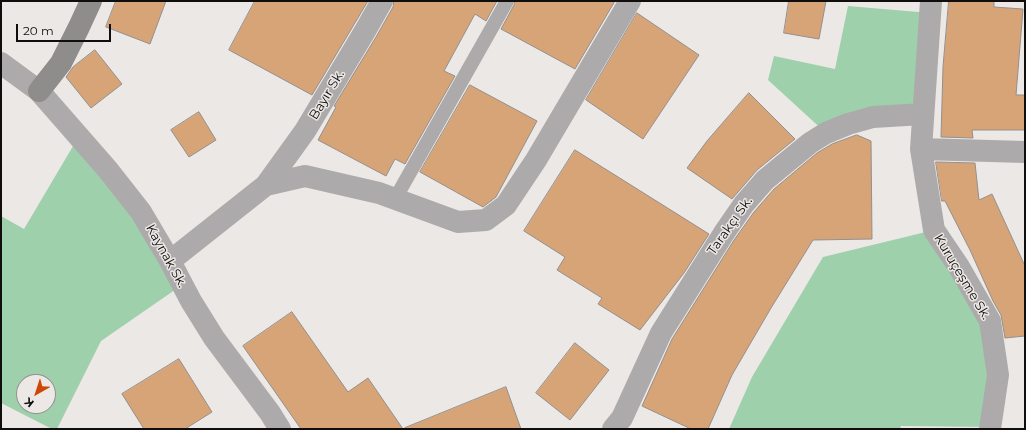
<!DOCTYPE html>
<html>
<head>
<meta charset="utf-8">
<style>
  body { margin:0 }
  #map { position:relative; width:1026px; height:430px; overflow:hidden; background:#ece8e5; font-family:Montserrat,sans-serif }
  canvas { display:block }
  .frame { position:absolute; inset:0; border:2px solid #0f0e0d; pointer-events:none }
  .north { position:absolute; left:16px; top:374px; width:40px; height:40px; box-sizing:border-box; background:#ece8e5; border:1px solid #94918f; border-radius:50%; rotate:219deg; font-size:11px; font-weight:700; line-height:16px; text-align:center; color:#0f0e0d }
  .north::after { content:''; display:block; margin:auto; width:14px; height:18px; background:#cd4707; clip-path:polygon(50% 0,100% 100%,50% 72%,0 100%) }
  .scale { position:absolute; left:16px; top:24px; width:95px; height:18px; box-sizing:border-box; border:2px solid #0f0e0d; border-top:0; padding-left:5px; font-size:12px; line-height:14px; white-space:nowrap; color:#0f0e0d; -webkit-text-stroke:3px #ece8e5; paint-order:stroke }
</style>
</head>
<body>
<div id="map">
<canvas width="1026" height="430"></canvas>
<div class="frame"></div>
<div class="north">K</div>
<div class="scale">20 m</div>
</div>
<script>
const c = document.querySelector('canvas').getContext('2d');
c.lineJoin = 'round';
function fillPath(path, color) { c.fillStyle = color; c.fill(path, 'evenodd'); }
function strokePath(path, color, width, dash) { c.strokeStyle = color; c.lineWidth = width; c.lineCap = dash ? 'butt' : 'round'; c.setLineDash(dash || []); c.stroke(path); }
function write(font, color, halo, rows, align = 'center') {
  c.font = font + ' Montserrat,sans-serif'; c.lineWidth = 3; c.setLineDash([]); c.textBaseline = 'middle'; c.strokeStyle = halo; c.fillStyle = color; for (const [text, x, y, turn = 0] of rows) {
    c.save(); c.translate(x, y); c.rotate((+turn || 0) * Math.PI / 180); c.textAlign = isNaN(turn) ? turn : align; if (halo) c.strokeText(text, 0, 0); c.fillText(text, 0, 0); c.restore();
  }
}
const green = new Path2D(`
  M 848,6 L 930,13 L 923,114 L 826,133 L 768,80 L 774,56 L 835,69 Z
  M 79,136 L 182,285 L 101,341 L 57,429 L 52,429 L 1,403 L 1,216 L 24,229 ZM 24,382 L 48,382 L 48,406 L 24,406 Z
  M 934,230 L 990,321 L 990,427 L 901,426 L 900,429 L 729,429 L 752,377 L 823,257 Z`);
const building = new Path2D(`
  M 116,1 L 166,1 L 150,44 L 106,27 Z
  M 255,1 L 368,1 L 312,95 L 229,50 Z
  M 394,1 L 497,1 L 486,21 L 475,14 L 444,71 L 455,76 L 405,164 L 395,159 L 386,176 L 318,140 L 336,107 L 334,106 L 376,37 L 393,7 Z
  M 515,1 L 615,1 L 575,69 L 501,29 L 514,5 Z
  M 789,1 L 826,1 L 819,39 L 784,33 Z
  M 949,1 L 994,1 L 994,7 L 1023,9 L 1016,95 L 1025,95 L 1025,130 L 972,130 L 973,138 L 941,137 L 943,67 Z
  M 637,13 L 699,55 L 643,139 L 586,100 Z
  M 95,50 L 122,84 L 91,108 L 66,77 L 73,67 Z
  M 470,85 L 537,121 L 496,197 L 483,207 L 420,172 Z
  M 749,93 L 795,139 L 757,170 L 732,199 L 687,168 L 707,141 Z
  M 199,112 L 216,140 L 189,157 L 171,130 Z
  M 857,135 L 871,141 L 872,239 L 813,240 L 771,308 L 732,375 L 708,429 L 691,429 L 642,406 L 672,339 L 734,240 L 754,212 L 774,189 L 817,153 L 832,144 Z
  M 575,150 L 709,234 L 684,273 L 640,330 L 598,304 L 602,298 L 557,270 L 565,257 L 524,231 Z
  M 936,162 L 975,163 L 979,200 L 992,194 L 1025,266 L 1025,336 L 1005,338 L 1001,315 L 993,301 L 970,250 L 945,201 L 942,201 Z
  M 292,312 L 348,392 L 368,378 L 403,429 L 301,429 L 243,346 Z
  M 575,343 L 609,370 L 570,420 L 536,393 Z
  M 179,359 L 212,412 L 185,429 L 144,429 L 122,394 Z
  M 506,387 L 521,429 L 406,429 L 405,428 Z`);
const lane = new Path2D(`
  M 395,199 L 507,1`);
const street = new Path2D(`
  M 931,1 L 921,149 L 934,230 L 959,267 L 990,321 L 998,375 L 990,429
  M 1,63 L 39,91 L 108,170 L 141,212 L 170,261 L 191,301 L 214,338 L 270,413 L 280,429
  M 921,149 L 1025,152
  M 266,185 L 305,131 L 365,31 L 382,1
  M 170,261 L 266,185 L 305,176 L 379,193 L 458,222 L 486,220 L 506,205 L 536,160 L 630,1
  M 613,429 L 622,418 L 661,333 L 724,233 L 744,204 L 765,180 L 810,143 L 826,133 L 848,124 L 873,117 L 923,114`);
const secondary = new Path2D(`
  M 39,91 L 61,63 L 79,27 L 91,1`);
const streetNames = [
  ["Bayır Sk.",327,95,-59],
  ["Tarakçı Sk.",730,226,-55],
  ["Kaynak Sk.",166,256,61],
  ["Kuruçeşme Sk.",962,277,59]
];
fillPath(green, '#9ed0ac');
fillPath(building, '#d7a478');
strokePath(building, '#938f8d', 1);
strokePath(lane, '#adaaab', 14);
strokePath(street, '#adaaab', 22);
strokePath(secondary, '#8f8c8c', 22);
write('13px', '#0f0e0d', '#ece8e5', streetNames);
</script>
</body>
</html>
